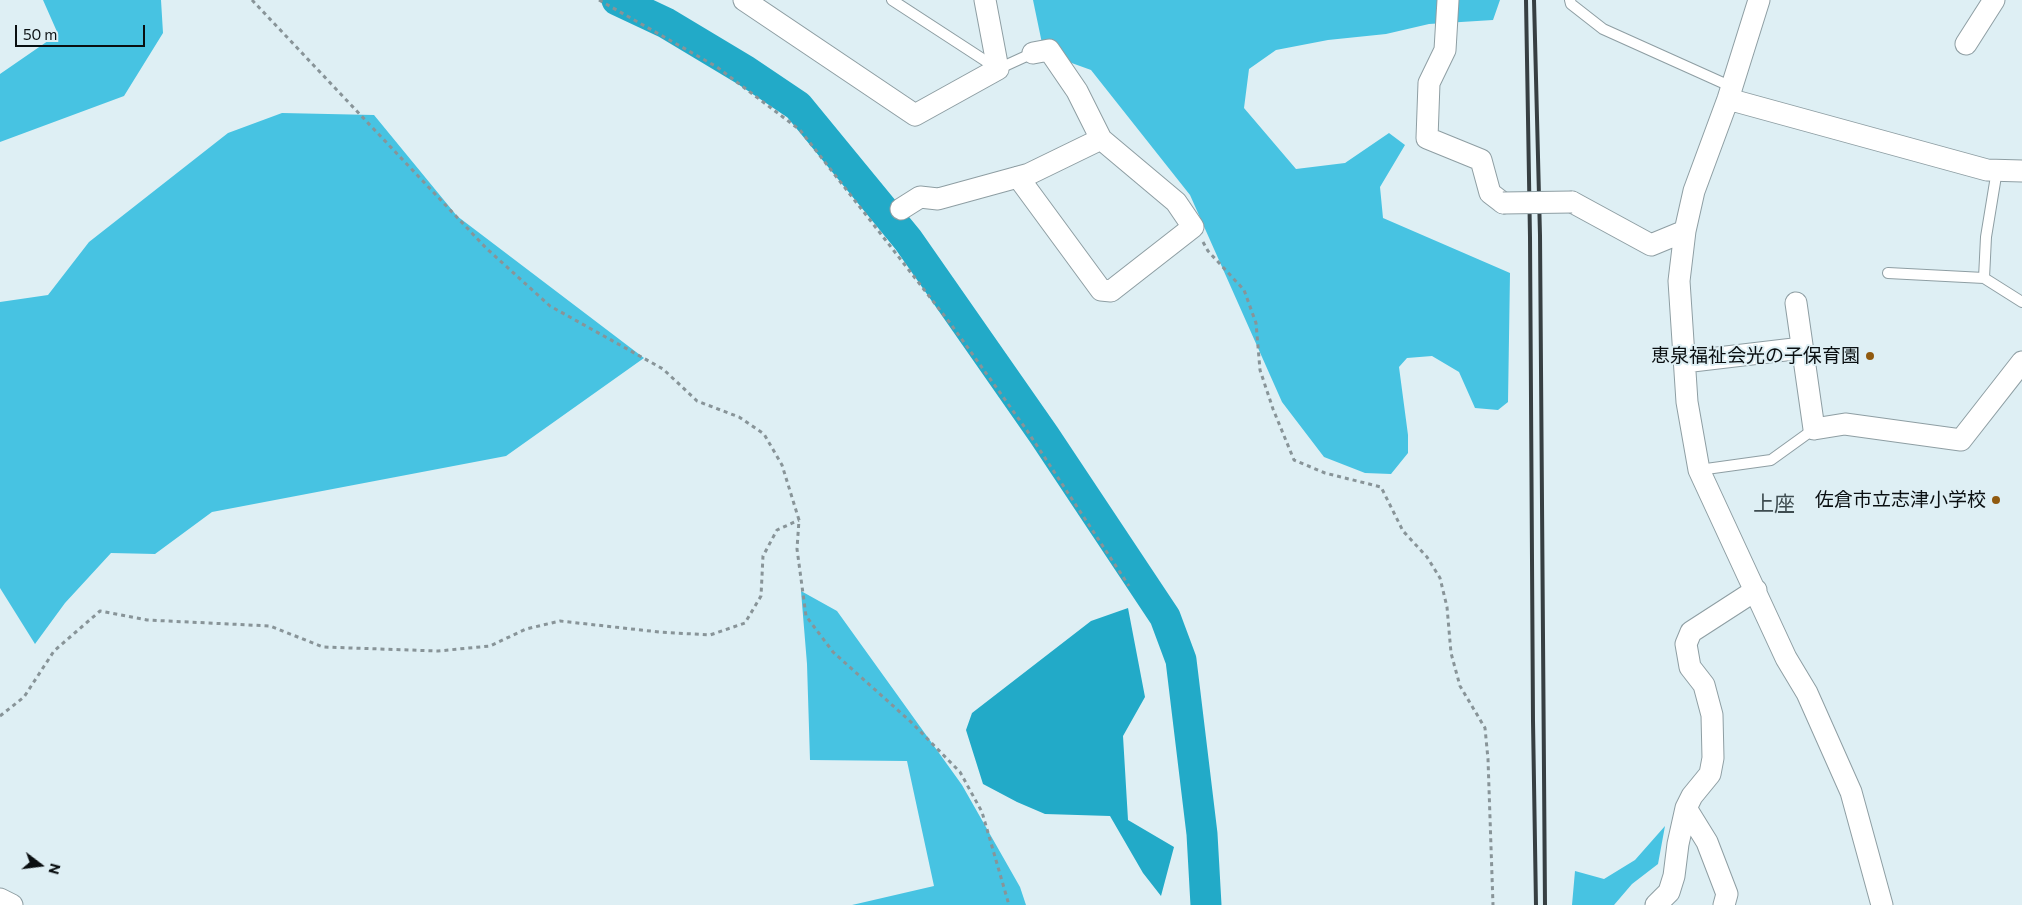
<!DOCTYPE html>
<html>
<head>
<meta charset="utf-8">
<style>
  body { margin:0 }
  #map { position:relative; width:2022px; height:905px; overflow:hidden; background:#deeff4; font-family:Commissioner,sans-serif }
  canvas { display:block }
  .north { position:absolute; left:15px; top:840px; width:50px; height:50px; -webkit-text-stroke:4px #deeff4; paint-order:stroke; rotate:105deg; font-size:14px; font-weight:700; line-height:20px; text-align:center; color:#0a0f11 }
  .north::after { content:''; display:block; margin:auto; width:18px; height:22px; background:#0a0f11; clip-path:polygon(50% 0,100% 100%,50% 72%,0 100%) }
  .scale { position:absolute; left:15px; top:25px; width:130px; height:22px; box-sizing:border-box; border:2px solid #0a0f11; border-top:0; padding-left:6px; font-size:15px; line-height:18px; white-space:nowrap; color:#0a0f11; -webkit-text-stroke:4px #deeff4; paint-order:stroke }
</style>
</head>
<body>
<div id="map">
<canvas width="2022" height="905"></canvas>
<div class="north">N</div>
<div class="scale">50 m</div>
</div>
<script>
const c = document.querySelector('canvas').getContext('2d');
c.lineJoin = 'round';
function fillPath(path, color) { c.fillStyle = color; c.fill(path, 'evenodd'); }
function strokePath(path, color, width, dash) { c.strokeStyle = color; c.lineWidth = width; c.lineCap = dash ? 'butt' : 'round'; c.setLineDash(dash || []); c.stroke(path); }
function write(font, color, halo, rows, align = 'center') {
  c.font = font + ' Commissioner,"Noto Sans JP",sans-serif'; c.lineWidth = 4; c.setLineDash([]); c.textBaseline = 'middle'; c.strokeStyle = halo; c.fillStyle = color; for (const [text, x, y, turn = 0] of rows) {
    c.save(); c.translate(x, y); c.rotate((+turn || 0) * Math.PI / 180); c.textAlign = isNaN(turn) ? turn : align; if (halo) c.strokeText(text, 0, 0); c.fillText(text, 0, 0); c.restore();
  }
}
const forest = new Path2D(`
  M 43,0 L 161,0 L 163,33 L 124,96 L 0,142 L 0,74 L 58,34 Z
  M 1033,0 L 1500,0 L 1493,20 L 1429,24 L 1386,34 L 1328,40 L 1276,50 L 1249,69 L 1244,108 L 1296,169 L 1345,163 L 1389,133 L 1405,145 L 1380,187 L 1383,218 L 1510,273 L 1508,402 L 1498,410 L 1475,408 L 1459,372 L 1432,356 L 1407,358 L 1399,367 L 1408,435 L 1408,453 L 1391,474 L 1365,473 L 1324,457 L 1282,402 L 1190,195 L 1091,70 L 1044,53 Z
  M 282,113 L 374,115 L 457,216 L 644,358 L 506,456 L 212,512 L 155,554 L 111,553 L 65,603 L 35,644 L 0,588 L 0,302 L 48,295 L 89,242 L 228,133 Z
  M 801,591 L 837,611 L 962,785 L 1020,887 L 1026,905 L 852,905 L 934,886 L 907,761 L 810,760 L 807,664 Z
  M 1665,826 L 1658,864 L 1632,884 L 1614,905 L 1572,905 L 1575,871 L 1604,879 L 1635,860 Z`);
const water = new Path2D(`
  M 1128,608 L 1145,697 L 1123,736 L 1128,820 L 1174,847 L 1161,896 L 1143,873 L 1110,816 L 1045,814 L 1017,802 L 983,784 L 966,730 L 972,713 L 1091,621 Z`);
const river = new Path2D(`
  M 617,0 L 666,23 L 746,71 L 798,106 L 908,240 L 1044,435 L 1165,617 L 1181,660 L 1202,834 L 1206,905`);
const path = new Path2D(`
  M 252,0 L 486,248 L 550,306 L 663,369 L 697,401 L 739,417 L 764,434 L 782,465 L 799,520 L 797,549 L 806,616 L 833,652 L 911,722 L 960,772 L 982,812 L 1009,905
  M 599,0 L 717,67 L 800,130 L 950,323 L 1026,429 L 1129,586
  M 1203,242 L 1208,251 L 1244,290 L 1256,323 L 1260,370 L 1273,409 L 1294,460 L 1325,473 L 1381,487 L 1403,531 L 1427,557 L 1440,578 L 1447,607 L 1451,653 L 1460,686 L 1485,728 L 1488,759 L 1493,905
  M 0,716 L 24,697 L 54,651 L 100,611 L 147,620 L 270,626 L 323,647 L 438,651 L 490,646 L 526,629 L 560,621 L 659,632 L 710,635 L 745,623 L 761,596 L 763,556 L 777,530 L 799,520`);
const lane = new Path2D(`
  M 892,0 L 998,69 L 1033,53
  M 1570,0 L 1571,4 L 1603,29 L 1732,87
  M 1888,273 L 1984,278 L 2022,302
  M 1984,278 L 1986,237 L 1997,170
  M 1699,470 L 1771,460 L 1814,429`);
const street = new Path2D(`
  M 744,0 L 915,115 L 998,69 L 985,0
  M 1448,0 L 1445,50 L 1429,83 L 1427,138 L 1481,160 L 1490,193 L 1503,203
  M 1759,0 L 1728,99 L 1694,191 L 1685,231 L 1679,281 L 1687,402 L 1699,470 L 1786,658 L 1807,693 L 1851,792 L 1882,905
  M 1966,44 L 1994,0
  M 1728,99 L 1987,170 L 2022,171
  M 1018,177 L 1101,290 L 1111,291 L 1193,227 L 1176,202 L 1101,139 L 1077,91 L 1049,50 L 1033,53
  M 1572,202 L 1651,245 L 1685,231
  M 901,209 L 920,197 L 938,199 L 1029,174 L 1101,139
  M 1796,303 L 1814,429 L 1845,424 L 1961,440 L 2022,362
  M 1684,362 L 1802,348
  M 1686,808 L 1707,842 L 1727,894 L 1724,905
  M 0,899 L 12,905
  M 1656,905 L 1669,892 L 1674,876 L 1678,844 L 1686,808 L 1692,796 L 1710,774 L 1713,758 L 1712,715 L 1704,685 L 1690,667 L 1686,644 L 1691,632 L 1756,590`);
const rail = new Path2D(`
  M 1526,0 L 1530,237 L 1533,721 L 1536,905
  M 1534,0 L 1540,235 L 1545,905`);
const streetBridge = new Path2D(`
  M 1503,203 L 1572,202`);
const markers = [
  [1870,356,5,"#905a0f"],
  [1996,500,5,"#905a0f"]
];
const poiNames = [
  ["恵泉福祉会光の子保育園",1860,356],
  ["佐倉市立志津小学校",1986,500]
];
const quarterNames = [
  ["上座",1774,504]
];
fillPath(forest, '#47c3e2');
fillPath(water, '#22aac8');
strokePath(river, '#22aac8', 31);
strokePath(lane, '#8e9ea3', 12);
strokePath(street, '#8e9ea3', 23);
strokePath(path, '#889498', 3, [4, 4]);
strokePath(lane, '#fff', 10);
strokePath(street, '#fff', 21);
strokePath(rail, '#373f42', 4);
strokePath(streetBridge, '#8e9ea3', 23, []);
strokePath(streetBridge, '#fff', 21);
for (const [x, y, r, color] of markers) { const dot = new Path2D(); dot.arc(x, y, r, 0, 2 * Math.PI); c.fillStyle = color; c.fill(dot); strokePath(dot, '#deeff4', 2); }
write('19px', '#0a0f11', '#deeff4', poiNames, 'right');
write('21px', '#3e4c50', '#deeff4', quarterNames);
</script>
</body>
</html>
